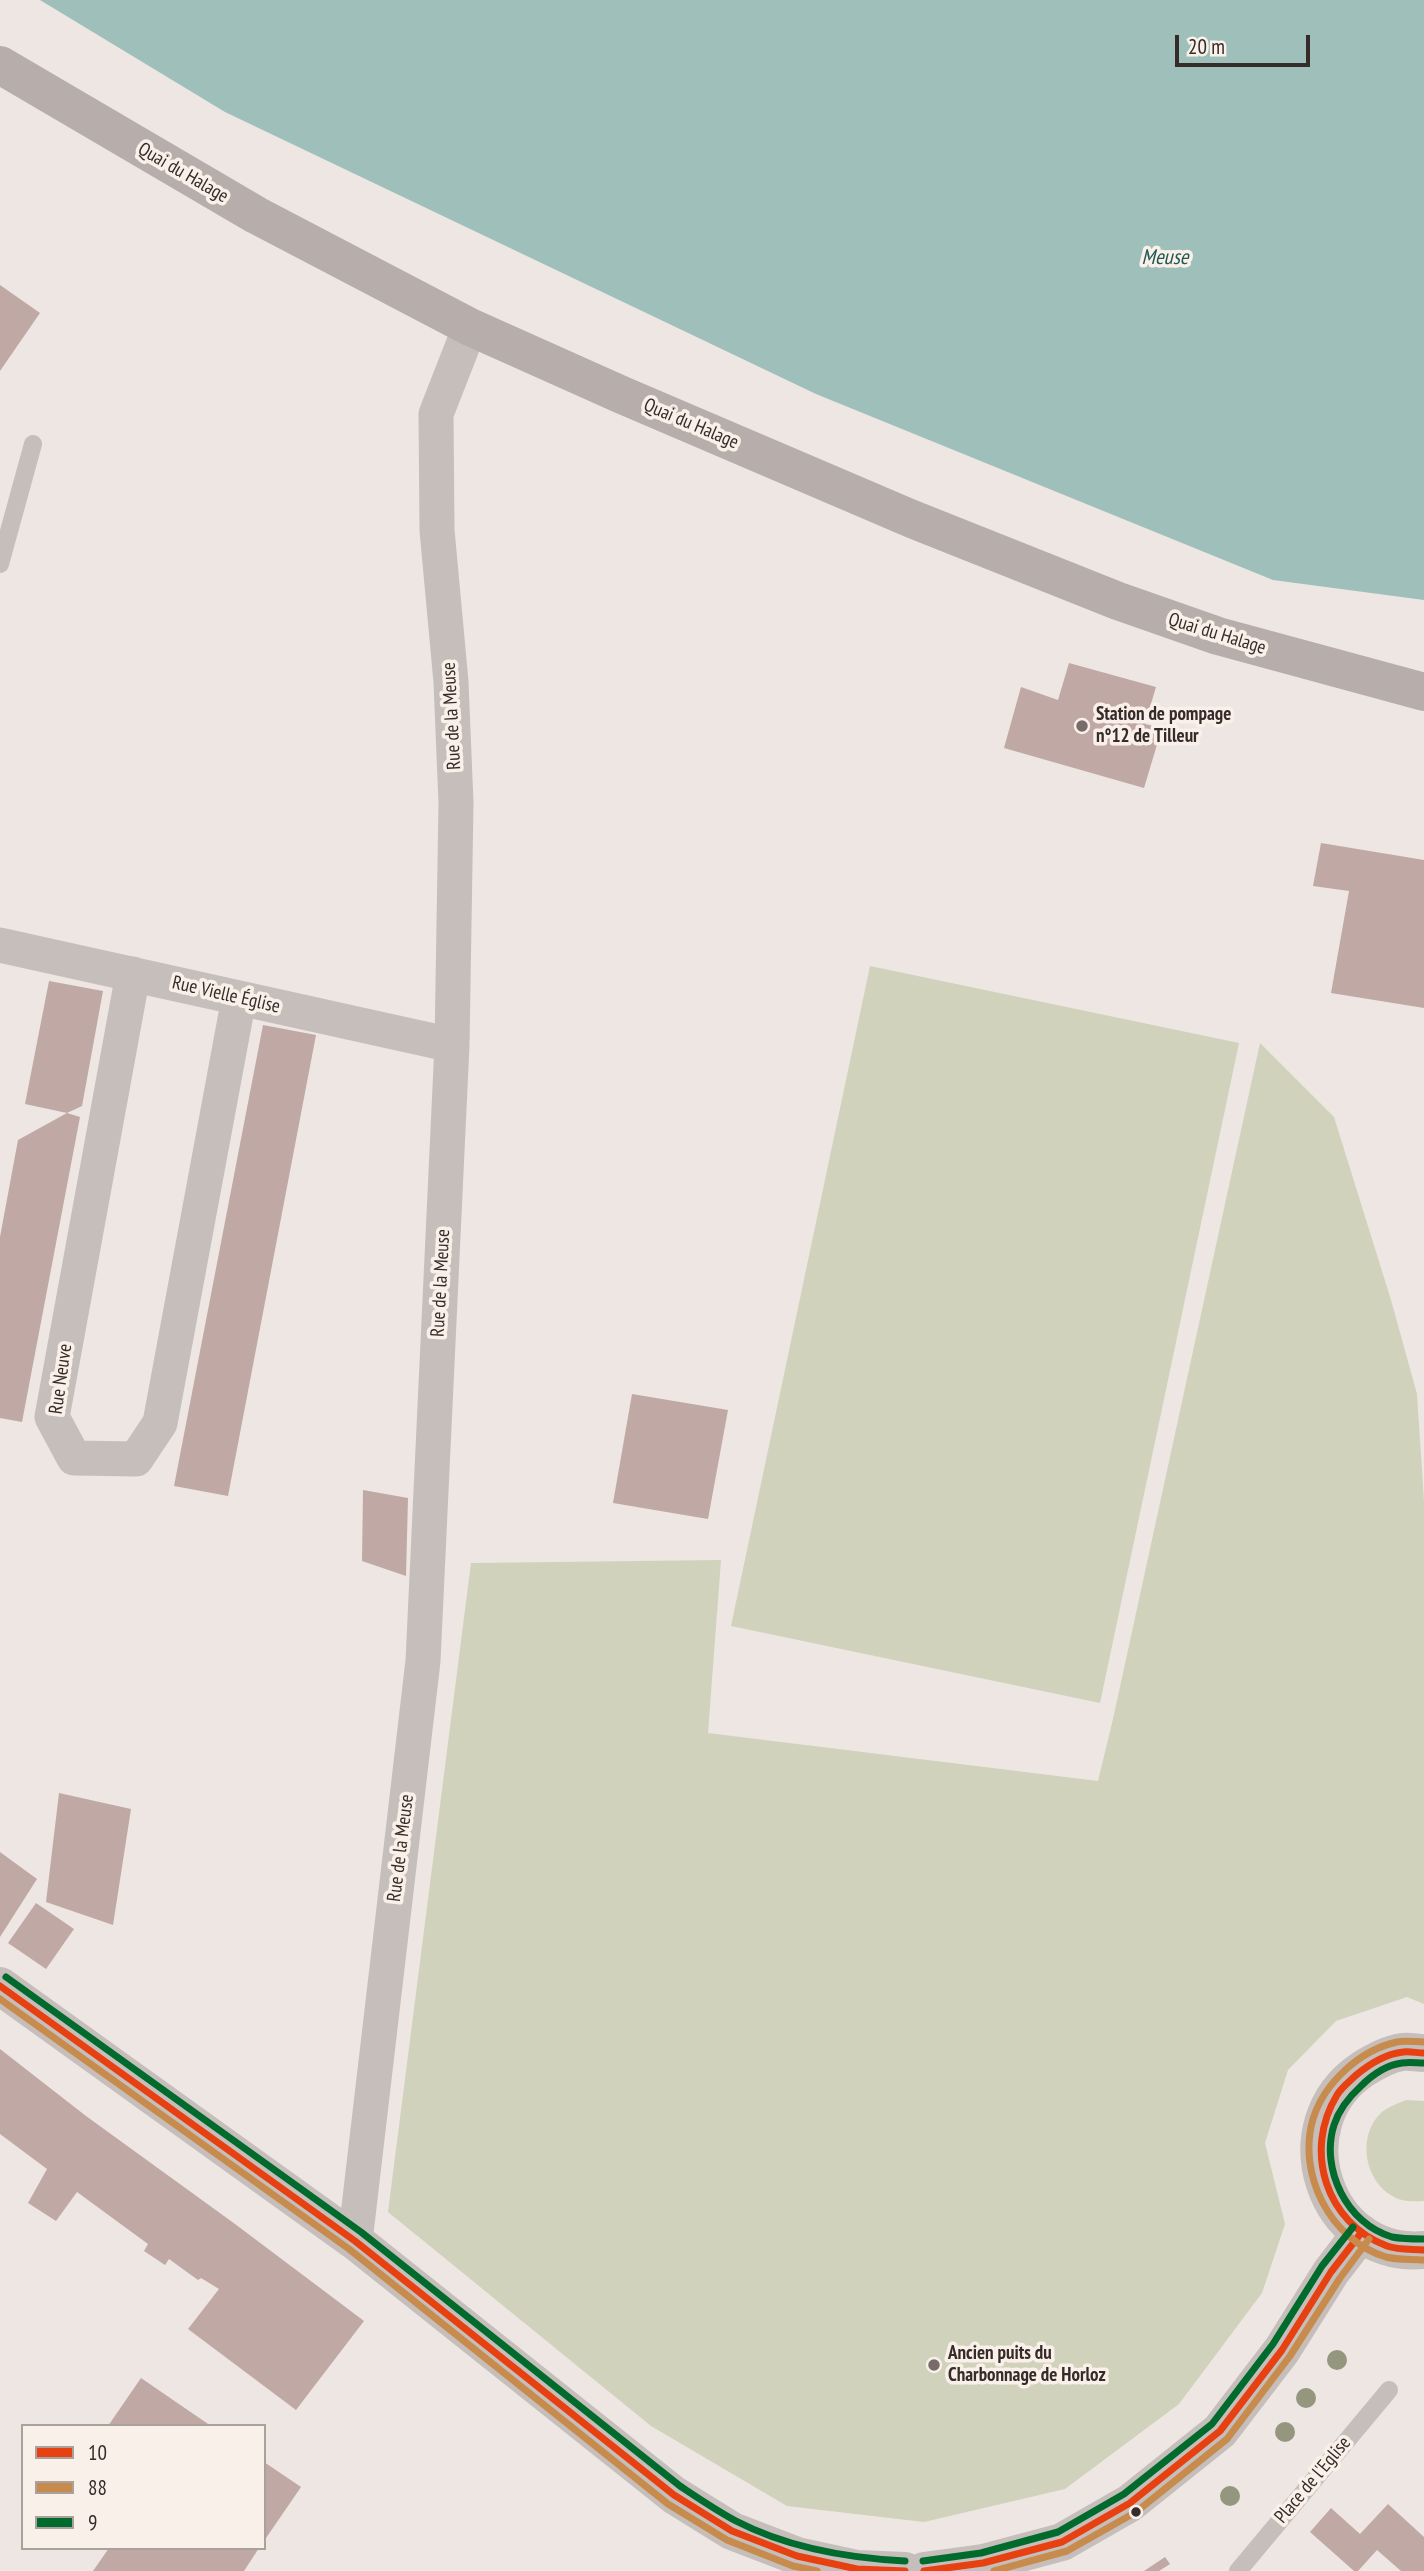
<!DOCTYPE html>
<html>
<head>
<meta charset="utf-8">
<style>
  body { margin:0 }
  #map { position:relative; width:1424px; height:2571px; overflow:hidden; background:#ede6e2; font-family:"PT Sans Narrow",sans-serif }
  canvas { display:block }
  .legend { position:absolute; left:21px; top:2424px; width:245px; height:126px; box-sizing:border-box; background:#f9f0e9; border:2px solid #aba19c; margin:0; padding:9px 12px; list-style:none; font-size:21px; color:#372b29 }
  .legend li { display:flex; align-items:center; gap:14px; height:35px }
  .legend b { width:35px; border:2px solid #aba19c }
  .scale { position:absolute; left:1175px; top:35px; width:135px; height:32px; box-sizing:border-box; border:4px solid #372b29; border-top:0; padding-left:9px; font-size:21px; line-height:24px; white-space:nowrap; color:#372b29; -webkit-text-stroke:5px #f9f0e9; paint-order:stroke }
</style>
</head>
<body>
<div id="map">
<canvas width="1424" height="2571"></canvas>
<ul class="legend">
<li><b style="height:9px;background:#e74011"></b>10</li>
<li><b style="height:9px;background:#c78b4d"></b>88</li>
<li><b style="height:9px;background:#006b2d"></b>9</li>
</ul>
<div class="scale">20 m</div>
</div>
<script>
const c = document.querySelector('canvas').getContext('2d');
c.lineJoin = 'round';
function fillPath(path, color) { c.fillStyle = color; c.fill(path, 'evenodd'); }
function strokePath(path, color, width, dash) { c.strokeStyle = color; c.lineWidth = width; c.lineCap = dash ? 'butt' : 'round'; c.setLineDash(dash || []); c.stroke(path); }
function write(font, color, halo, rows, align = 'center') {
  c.font = font + ' "PT Sans Narrow",sans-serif'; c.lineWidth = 7; c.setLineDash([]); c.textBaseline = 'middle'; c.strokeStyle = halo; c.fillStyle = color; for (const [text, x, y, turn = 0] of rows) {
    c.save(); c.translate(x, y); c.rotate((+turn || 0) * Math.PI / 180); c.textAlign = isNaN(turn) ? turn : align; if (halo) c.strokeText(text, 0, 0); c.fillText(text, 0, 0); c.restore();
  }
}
const green = new Path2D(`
  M 870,966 L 1239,1043 L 1100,1703 L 731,1626 Z
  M 1260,1043 L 1334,1117 L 1391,1300 L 1417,1394 L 1424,1501 L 1424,2004 L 1407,1997 L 1336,2021 L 1288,2070 L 1265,2143 L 1285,2224 L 1262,2293 L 1179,2404 L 1065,2489 L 924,2522 L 787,2506 L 651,2426 L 388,2212 L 471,1563 L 721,1560 L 708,1733 L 1098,1781 L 1113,1719 Z
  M 1406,2100 L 1424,2101 L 1424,2201 C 1417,2201 1409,2202 1402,2200 C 1366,2190 1354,2137 1382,2112 C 1388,2107 1399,2103 1406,2100 Z`);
const water = new Path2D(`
  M 40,0 L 1424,0 L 1424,600 L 1273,580 L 816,394 L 225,112 Z`);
const building = new Path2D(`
  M 0,285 L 40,313 L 0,371 Z
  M 1069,663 L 1156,687 L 1145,724 L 1162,728 L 1144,788 L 1004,748 L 1021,687 L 1058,700 Z
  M 1321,843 L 1424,860 L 1424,1008 L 1331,993 L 1349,891 L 1313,886 Z
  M 49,981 L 103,991 L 82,1106 L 67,1113 L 25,1104 Z
  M 263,1025 L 316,1035 L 228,1496 L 174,1486 Z
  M 67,1113 L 80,1117 L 22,1422 L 0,1418 L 0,1237 L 18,1140 Z
  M 632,1394 L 728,1410 L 708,1519 L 613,1503 Z
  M 363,1490 L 408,1498 L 406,1576 L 362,1561 Z
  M 59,1793 L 131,1809 L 113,1925 L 46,1902 Z
  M 0,1852 L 37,1879 L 0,1937 Z
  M 36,1903 L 74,1929 L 46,1969 L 8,1943 Z
  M 0,2049 L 86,2116 L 235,2224 L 364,2321 L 296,2410 L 188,2329 L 219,2289 L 201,2278 L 198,2280 L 169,2259 L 165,2265 L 144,2251 L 148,2244 L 77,2192 L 56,2221 L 28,2203 L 47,2169 L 0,2134 Z
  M 141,2378 L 211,2426 L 108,2426 Z
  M 264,2462 L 301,2487 L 264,2541 Z
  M 1388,2504 L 1424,2537 L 1424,2571 L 1401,2571 L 1377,2550 L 1358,2571 L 1354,2571 L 1310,2532 L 1331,2508 L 1360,2534 Z
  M 109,2548 L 259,2548 L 244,2571 L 93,2571 Z
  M 1165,2557 L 1170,2564 L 1159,2571 L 1144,2571 Z`);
const service = new Path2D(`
  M 0,564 L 33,444
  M 1238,2571 L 1389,2390`);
const minor = new Path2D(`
  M 0,945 L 452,1045
  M 133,974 L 52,1417 L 74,1458 L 136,1459 L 160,1423 L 239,998
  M 355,2241 L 423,1661 L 452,1045 L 456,803 L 451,682 L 437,530 L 436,414 L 470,327`);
const tertiary = new Path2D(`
  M 0,1986 L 355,2241 L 674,2495 L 732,2531 L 797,2556 L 857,2569 L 905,2571
  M 1424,2053 C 1417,2053 1409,2051 1402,2052 C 1389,2054 1374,2062 1363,2069 C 1280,2124 1324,2259 1424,2250
  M 924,2571 L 983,2563 L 1062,2542 L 1130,2503 L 1220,2431 L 1282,2350 L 1331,2272 L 1361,2233`);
const secondary = new Path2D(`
  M 0,65 L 256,215 L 470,327 L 622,395 L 912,519 L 1118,601 L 1218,636 L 1424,692`);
const bus1 = new Path2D(`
  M 0,1986 L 355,2241 L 674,2495 L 732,2531 L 797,2556 L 857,2569 L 905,2571
  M 1424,2053 C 1417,2053 1410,2051 1403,2052 C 1385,2054 1368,2065 1355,2076 C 1349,2082 1341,2088 1337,2095 C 1303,2151 1326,2223 1387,2246 C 1398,2250 1412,2249 1424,2250
  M 924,2571 L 983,2563 L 1062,2542 L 1130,2503 L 1220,2431 L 1282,2350 L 1331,2272 L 1361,2233`);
const bus2 = new Path2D(`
  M 0,1999 L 349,2249 L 668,2504 L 727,2540 L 793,2566 L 817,2571
  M 1423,2260 C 1411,2259 1397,2260 1386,2257 C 1330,2240 1297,2174 1313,2119 C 1324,2083 1360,2050 1397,2042 C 1406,2040 1415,2042 1424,2042
  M 994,2571 L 1067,2551 L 1136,2512 L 1227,2439 L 1290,2356 L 1340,2278 L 1369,2239`);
const bus3 = new Path2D(`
  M 6,1977 L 361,2232 L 680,2486 C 698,2498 717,2511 736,2521 C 788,2548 847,2558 905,2561
  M 1424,2063 C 1417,2063 1409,2062 1402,2063 C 1387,2065 1372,2075 1361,2086 C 1349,2097 1339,2109 1334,2125 C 1320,2169 1347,2224 1392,2237 C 1402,2239 1414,2239 1424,2239
  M 923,2561 L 981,2553 L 1058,2532 L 1124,2494 L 1212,2424 L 1273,2344 L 1322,2266 L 1353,2227`);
const trees = [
  [1337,2360],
  [1306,2398],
  [1285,2432],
  [1230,2496]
];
const markers = [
  [1082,726,7,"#776c6a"],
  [934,2365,7,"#776c6a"],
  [1136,2512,6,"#372b29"]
];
const streetNames = [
  ["Quai du Halage",183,173,30],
  ["Quai du Halage",691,424,23],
  ["Quai du Halage",1217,634,17],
  ["Rue de la Meuse",452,716,-93],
  ["Rue Vielle Église",226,995,13],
  ["Rue de la Meuse",441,1283,-87],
  ["Rue Neuve",61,1379,-82],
  ["Rue de la Meuse",401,1848,-83],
  ["Place de l'Eglise",1313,2480,-50]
];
const poiNames = [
  ["Station de pompage",1096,715],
  ["n°12 de Tilleur",1096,737],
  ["Ancien puits du",948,2354],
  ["Charbonnage de Horloz",948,2376]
];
const waterNames = [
  ["Meuse",1165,258]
];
fillPath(green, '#d1d2bc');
fillPath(water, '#9ebfba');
fillPath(building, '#c0a8a4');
strokePath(service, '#c6bebb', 18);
strokePath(minor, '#c6bebb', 35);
strokePath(tertiary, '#c6bebb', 38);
strokePath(secondary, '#b7aeab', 38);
strokePath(bus1, '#e74011', 7);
strokePath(bus2, '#c78b4d', 7);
strokePath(bus3, '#006b2d', 7);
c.fillStyle = '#94967e';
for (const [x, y] of trees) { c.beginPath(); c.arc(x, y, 10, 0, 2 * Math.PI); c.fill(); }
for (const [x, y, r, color] of markers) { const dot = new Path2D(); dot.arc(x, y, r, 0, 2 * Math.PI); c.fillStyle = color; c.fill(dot); strokePath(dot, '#f9f0e9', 2.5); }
write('19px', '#372b29', '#f9f0e9', streetNames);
write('bold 19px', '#372b29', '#f9f0e9', poiNames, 'left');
write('italic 21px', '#1f5853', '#f9f0e9', waterNames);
</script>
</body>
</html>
